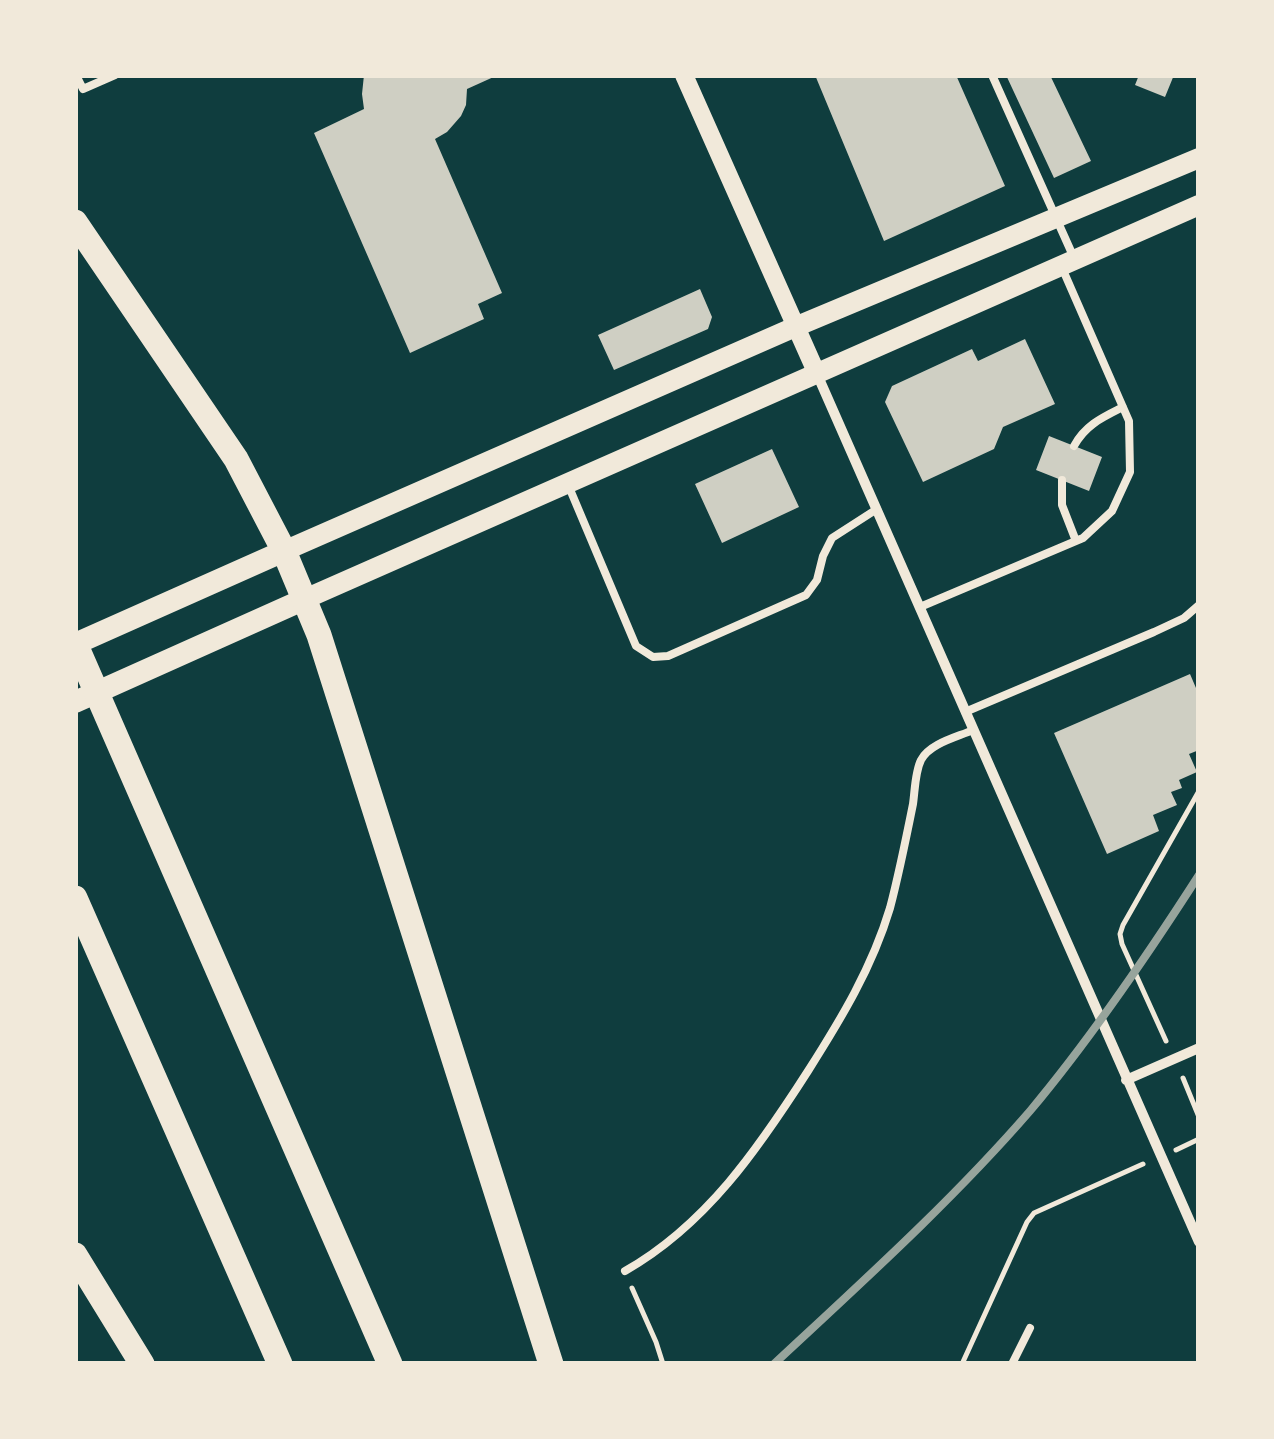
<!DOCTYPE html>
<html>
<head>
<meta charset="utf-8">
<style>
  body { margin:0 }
  #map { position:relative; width:1274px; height:1439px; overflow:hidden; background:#0f3d3e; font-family:"Exo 2",sans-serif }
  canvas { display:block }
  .frame { position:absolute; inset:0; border:78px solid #f1e9da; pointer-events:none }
</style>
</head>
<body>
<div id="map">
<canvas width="1274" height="1439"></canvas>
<div class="frame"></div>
</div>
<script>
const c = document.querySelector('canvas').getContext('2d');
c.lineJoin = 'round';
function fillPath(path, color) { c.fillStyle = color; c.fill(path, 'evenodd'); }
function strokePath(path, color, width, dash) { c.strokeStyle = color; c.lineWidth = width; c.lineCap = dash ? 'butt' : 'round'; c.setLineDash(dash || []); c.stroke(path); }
const building = new Path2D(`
  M 364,75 L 498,75 L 467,89 L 466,105 L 461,116 L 447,132 L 435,139 L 502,293 L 478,304 L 484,319 L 410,353 L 314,133 L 364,109 L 362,94 Z
  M 815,75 L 956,75 L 1005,186 L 884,241 Z
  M 1006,75 L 1050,75 L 1091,161 L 1054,178 Z
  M 1139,75 L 1174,75 L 1165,97 L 1135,85 Z
  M 700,289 L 712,317 L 708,329 L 614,370 L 598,335 Z
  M 1025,339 L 1055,404 L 1003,427 L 994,449 L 923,482 L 885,402 L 892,386 L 972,349 L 978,361 Z
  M 1049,436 L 1102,457 L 1089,491 L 1036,470 Z
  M 772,449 L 799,507 L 722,543 L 695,484 Z
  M 1190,674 L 1199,695 L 1199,750 L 1189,754 L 1197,772 L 1179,780 L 1182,788 L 1171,792 L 1177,805 L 1153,815 L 1159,831 L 1107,854 L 1054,733 Z`);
const path = new Path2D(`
  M 1166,1041 L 1122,944 L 1120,934 L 1123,925 L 1199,791
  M 1183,1078 L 1199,1117
  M 1176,1150 L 1199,1139
  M 632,1288 L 656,1342 L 663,1364
  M 962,1364 L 1027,1222 L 1034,1213 L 1143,1164`);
const service = new Path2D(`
  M 76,75 L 83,89 L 115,75
  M 992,75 L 1074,258
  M 1074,446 C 1085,425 1103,417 1123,407
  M 1062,480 L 1062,505 L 1076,541
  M 569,487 L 636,646 L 653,657 L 668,656 L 806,595 L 817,580 L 823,556 L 832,538 L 877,509
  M 920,607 L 1083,538 L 1112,511 L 1130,472 L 1129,421 L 1063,270
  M 965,712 L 1154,632 L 1184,618 L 1199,605
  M 625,1271 C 706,1225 758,1149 808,1071 C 841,1019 872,968 890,908 C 899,874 906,839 913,804 C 915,790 915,772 921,760 C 930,743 958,737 973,730
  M 1012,1364 L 1030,1328`);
const minor = new Path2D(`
  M 817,374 L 1199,1242
  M 1126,1080 L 1199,1048`);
const tertiary = new Path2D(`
  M 684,75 L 817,374`);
const secondary = new Path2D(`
  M 284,551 L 795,327 L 1199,158
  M 305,599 L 1199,205`);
const primary = new Path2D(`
  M 75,644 L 284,551
  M 75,702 L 305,599`);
const motorway = new Path2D(`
  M 75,222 L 236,459 L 284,551 L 319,635 L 551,1364
  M 75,643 L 390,1364
  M 75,898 L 280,1364
  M 75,1255 L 142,1364`);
const rail = new Path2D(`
  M 774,1364 C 861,1283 952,1201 1030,1111 C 1092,1037 1147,956 1199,875`);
fillPath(building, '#cfcfc3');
strokePath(path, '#f1e9da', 5);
strokePath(service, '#f1e9da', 8);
strokePath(minor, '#f1e9da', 10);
strokePath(tertiary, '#f1e9da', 18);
strokePath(secondary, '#f1e9da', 20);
strokePath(primary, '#f1e9da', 22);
strokePath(motorway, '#f1e9da', 25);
strokePath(rail, '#97a49c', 8);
</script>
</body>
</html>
